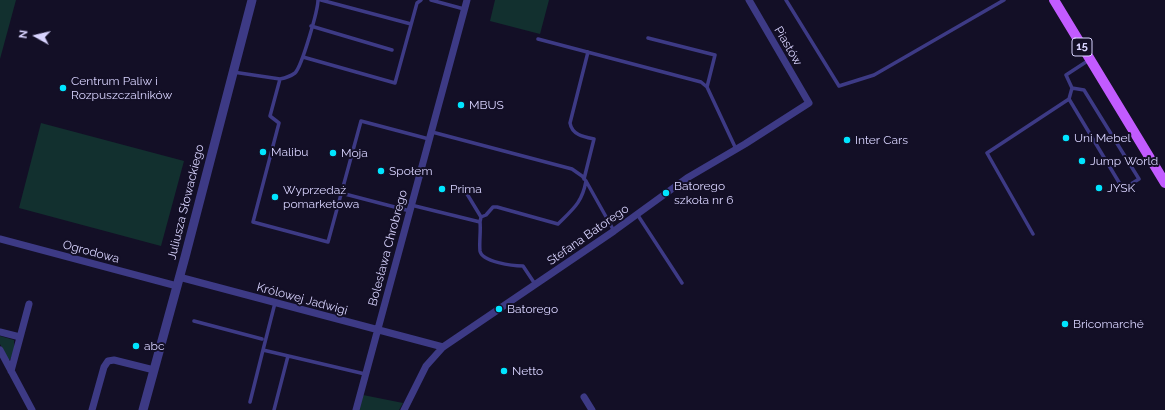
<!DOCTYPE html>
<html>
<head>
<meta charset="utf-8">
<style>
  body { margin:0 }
  #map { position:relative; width:1165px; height:410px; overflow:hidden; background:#130f26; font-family:Raleway,sans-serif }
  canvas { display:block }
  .north { position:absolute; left:16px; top:16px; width:40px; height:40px; -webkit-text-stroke:3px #130f26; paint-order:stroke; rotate:278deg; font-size:11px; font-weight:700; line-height:16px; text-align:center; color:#d9d4ff }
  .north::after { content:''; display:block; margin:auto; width:14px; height:18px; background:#d9d4ff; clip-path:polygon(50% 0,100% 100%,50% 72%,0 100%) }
</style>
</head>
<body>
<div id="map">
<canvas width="1165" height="410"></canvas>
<div class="north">N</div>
</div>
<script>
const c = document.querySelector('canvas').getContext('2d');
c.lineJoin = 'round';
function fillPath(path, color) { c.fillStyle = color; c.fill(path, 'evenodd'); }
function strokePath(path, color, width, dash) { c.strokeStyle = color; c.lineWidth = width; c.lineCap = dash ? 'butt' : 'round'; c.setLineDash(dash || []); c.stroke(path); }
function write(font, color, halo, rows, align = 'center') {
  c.font = font + ' Raleway,sans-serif'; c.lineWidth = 4; c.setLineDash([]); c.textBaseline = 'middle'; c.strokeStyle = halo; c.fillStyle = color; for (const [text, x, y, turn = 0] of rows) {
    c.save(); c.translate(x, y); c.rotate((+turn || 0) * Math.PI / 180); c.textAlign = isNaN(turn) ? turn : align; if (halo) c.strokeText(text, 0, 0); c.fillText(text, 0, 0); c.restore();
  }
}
const green = new Path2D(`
  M 0,0 L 16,0 L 0,59 Z
  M 495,0 L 549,0 L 540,34 L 490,21 Z
  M 41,123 L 184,161 L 161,246 L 19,208 Z
  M 0,336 L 14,340 L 14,351 L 10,360 L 8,359 L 0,344 Z
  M 363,395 L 403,403 L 399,410 L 359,410 Z`);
const service = new Path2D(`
  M 321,0 L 411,24
  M 431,0 L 464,9
  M 786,0 L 839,86 L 874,75 L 1004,0
  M 311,26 L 392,50
  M 648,38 L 715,55 L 707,87
  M 538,39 L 701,82 L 707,87 L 736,149
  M 303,57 L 395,83 L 417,3 L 421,0
  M 233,72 L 280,79 C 285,78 291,76 295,73 C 302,66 318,10 318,0
  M 280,79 L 270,116 L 279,123 L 253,222 L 328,242 L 361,121 L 429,139
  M 1069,99 L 1123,189 L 1139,179 L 1084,90 L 1072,88
  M 432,132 L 572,169 L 582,176 L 586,181 L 614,231
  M 584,179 L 594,139 C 584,137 572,135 570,123 L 588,52
  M 341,193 L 410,211
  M 411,205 L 480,222 L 481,217 L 464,189
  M 637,214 L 682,283
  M 481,217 L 486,215 L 493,207 L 497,207 L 558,224 C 573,209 582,203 586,181
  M 480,222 C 481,231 479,242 480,251 C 482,262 513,266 523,266 L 535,284
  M 1033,234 L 987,153 L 1069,99 L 1072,88 L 1066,75 L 1089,60
  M 275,303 L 263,350 L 365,374
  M 194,321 L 262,339
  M 250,402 L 263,350
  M 274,410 L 288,356`);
const minor = new Path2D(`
  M 0,239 L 177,286
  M 179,277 L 443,347
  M 0,332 L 20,337
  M 0,350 L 32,410
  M 11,371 L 29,304
  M 584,397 L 592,410
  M 92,410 L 104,367 L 108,361 L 114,360 L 154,370
  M 356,410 L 467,0
  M 404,410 L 426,366 L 443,347 L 614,231 L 687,178 L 745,144 L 809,103 L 749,0`);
const tertiary = new Path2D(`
  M 143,410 L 185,257 L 252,0`);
const primary = new Path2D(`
  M 1054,0 L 1165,183`);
const markers = [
  [63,88,4,"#00e5ff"],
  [461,105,4,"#00e5ff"],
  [1066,138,4,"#00e5ff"],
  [847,140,4,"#00e5ff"],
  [263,152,4,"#00e5ff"],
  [333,153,4,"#00e5ff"],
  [1082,161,4,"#00e5ff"],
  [381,171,4,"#00e5ff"],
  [1099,188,4,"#00e5ff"],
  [442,189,4,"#00e5ff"],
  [666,193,4,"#00e5ff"],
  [275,197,4,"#00e5ff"],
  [499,309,4,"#00e5ff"],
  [1065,324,4,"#00e5ff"],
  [136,346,4,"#00e5ff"],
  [504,371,4,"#00e5ff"]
];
const shields = [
  [1082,47,20]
];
const shieldNames = [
  ["15",1082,47]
];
const streetNames = [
  ["Piastów",788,46,60],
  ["Juliusza Słowackiego",186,202,-76],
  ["Stefana Batorego",588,235,-35],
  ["Bolesława Chrobrego",388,248,-75],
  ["Ogrodowa",91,252,15],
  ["Królowej Jadwigi",302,299,15]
];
const poiNames = [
  ["Centrum Paliw i",71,81],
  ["Rozpuszczalników",71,95],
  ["MBUS",469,105],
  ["Uni Mebel",1074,138],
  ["Inter Cars",855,140],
  ["Malibu",271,152],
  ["Moja",341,153],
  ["Jump World",1090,161],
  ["Społem",389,171],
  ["Batorego",674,186],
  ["szkoła nr 6",674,200],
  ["JYSK",1107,188],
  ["Prima",450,189],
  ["Wyprzedaż",283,190],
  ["pomarketowa",283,204],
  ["Batorego",507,309],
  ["Bricomarché",1073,324],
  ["abc",144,346],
  ["Netto",512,371]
];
fillPath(green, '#12302f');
strokePath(service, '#3d3a85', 3.5);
strokePath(minor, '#3d3a85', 7);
strokePath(tertiary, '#3d3a85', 9);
strokePath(primary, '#c25bff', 10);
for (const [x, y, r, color] of markers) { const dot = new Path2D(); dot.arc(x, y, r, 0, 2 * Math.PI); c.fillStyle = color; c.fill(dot); strokePath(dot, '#130f26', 1.5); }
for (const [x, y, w] of shields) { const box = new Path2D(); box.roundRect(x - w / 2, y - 9, w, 18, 3); c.fillStyle = '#130f26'; c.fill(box); strokePath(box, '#d9d4ff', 1); }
write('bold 11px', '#d9d4ff', null, shieldNames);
write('12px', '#d9d4ff', '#130f26', streetNames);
write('12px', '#d9d4ff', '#130f26', poiNames, 'left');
</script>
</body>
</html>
